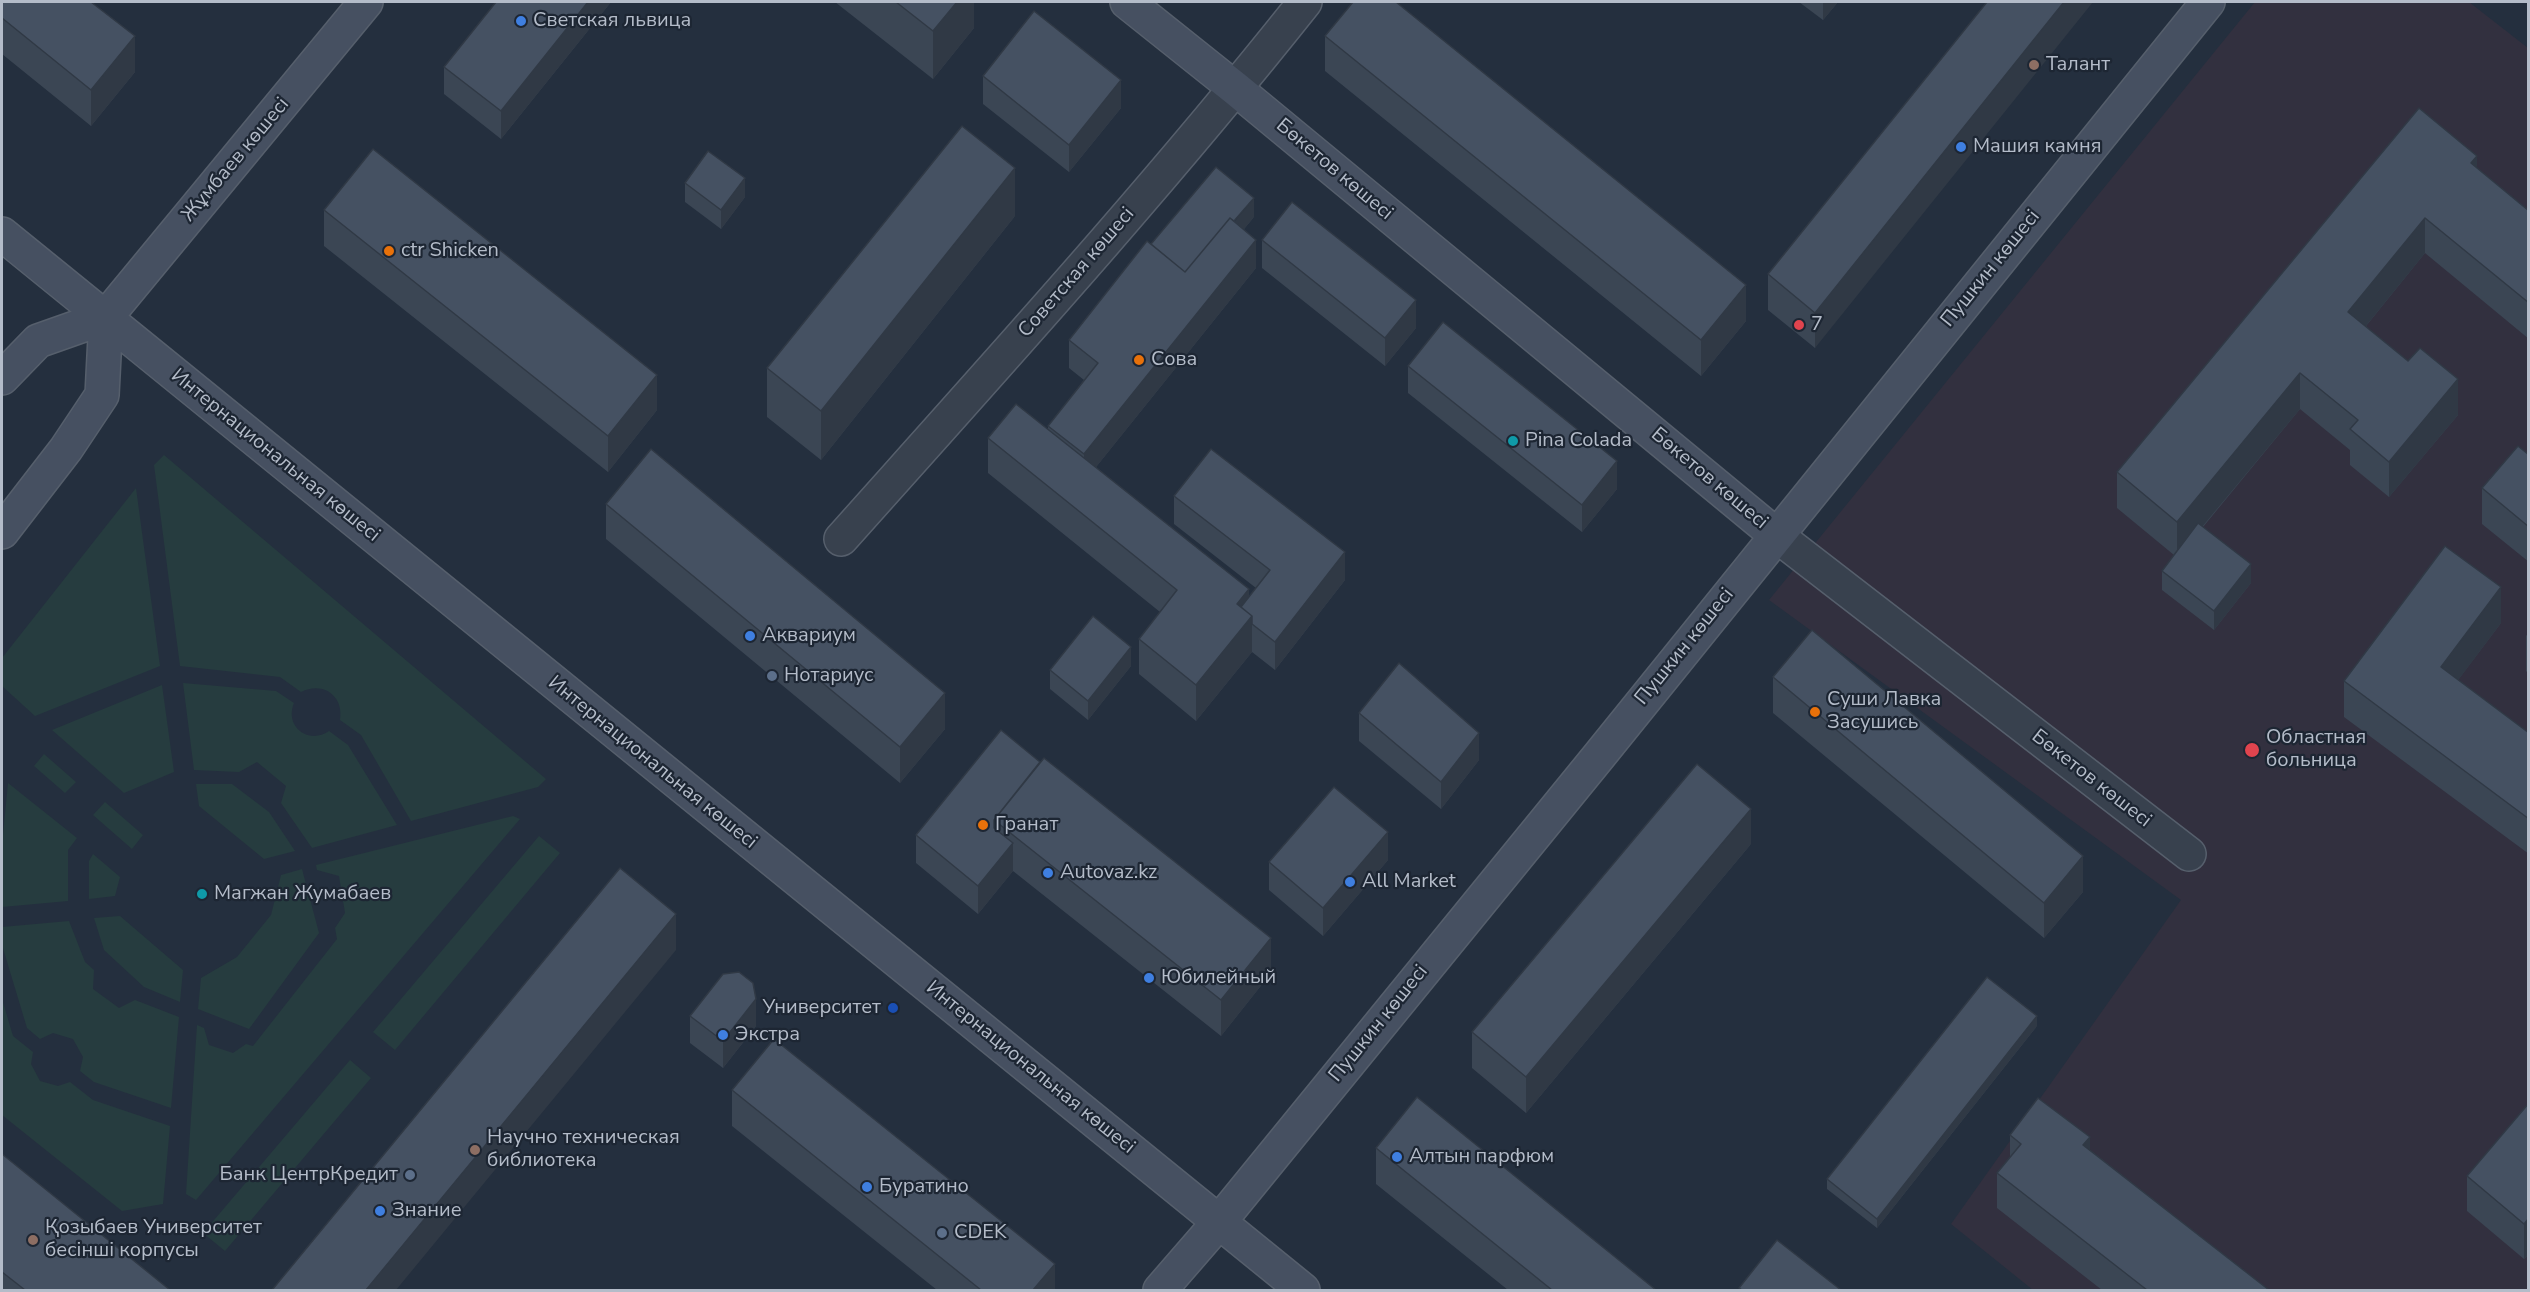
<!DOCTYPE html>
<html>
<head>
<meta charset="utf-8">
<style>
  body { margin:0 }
  #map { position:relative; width:2530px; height:1292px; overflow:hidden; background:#242f3e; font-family:"Nunito Sans",sans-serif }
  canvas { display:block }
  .frame { position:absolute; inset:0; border:3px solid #b4bcc9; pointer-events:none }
</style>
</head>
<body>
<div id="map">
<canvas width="2530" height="1292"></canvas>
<div class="frame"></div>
</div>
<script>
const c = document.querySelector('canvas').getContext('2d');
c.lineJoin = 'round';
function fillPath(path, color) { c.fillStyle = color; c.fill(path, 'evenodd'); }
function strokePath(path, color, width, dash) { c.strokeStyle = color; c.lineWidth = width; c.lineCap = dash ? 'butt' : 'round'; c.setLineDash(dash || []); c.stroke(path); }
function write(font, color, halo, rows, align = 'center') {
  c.font = font + ' "Nunito Sans",sans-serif'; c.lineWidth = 4.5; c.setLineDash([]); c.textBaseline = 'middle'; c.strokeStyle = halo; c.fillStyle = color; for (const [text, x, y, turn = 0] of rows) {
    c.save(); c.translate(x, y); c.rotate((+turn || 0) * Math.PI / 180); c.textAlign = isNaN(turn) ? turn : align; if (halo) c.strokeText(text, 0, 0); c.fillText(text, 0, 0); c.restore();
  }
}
const medical = new Path2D(`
  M 2255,2 L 2469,2 L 2528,48 L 2528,1290 L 2033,1290 L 1951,1224 L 2181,900 L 1769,600 Z`);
const green = new Path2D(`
  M 164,455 L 546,779 L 538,787 L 411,821 L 361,735 L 340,720 C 344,696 323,681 301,692 L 280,677 L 180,666 L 154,465 Z
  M 136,488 L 160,666 L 35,716 L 2,686 L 2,658 Z
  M 183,683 L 276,691 L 294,703 C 284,727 309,745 329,731 L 348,745 L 397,825 L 312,848 L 281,803 L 286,786 L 257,762 L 239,772 L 194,770 Z
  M 162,685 L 174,772 L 124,793 L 52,730 Z
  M 44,754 L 76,782 L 65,793 L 34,766 Z
  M 8,783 L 77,838 L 68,850 L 68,901 L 2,907 L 2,845 Z
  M 196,784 L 232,784 L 269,812 L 295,851 L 264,859 L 199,806 Z
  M 105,802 L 143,835 L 132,849 L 93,815 Z
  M 513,816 L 520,819 L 196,1200 L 186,1194 L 197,1025 L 204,1028 L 209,1045 L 233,1053 L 246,1044 L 253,1046 L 337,939 L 335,928 L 345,913 L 339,876 L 317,870 L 316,865 Z
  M 539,836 L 560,853 L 395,1050 L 373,1032 Z
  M 93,854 L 120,877 L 115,896 L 89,899 L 89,861 Z
  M 302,869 L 319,933 L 249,1029 L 198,1009 L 201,978 L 237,957 L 271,915 L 281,875 Z
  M 120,916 L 183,970 L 180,1002 L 144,987 L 104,950 L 94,918 Z
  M 69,921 L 85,962 L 94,970 L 93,989 L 119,1008 L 135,1000 L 179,1017 L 171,1108 L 94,1082 L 80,1071 L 83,1057 L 73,1039 L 53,1033 L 40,1039 L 27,1028 L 2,945 L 2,927 Z
  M 2,999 L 13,1036 L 33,1052 L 31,1064 L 40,1081 L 58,1086 L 70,1082 L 93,1100 L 170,1126 L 163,1204 L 122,1211 L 2,1115 Z
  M 350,1060 L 371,1078 L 225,1251 L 203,1233 Z`);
const street = new Path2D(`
  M 1776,535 L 2189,854
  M 841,539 C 999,362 1158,187 1305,2`);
const secondary = new Path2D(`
  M 1127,2 L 1236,89 L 1776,535
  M 2,234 L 1303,1290
  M 2,378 L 38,341 L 106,317 L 366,2
  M 2,532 L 66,449 L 102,395 L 106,317
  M 1160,1290 L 1219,1222 L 1599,756 L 2208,2`);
const wall = new Path2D(`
  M 2,2 L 135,72 L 91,126 L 2,54 Z
  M 611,2 L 501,139 L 444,94 L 444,67 Z
  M 835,2 L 974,2 L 974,28 L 933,79 Z
  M 1799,2 L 1838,2 L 1823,20 Z
  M 1987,2 L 1815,348 L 1768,310 L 1768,274 Z
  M 1325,36 L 1746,321 L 1701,376 L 1325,71 Z
  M 983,76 L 1121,108 L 1069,172 L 983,104 Z
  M 2477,168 L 2529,211 L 2529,339 L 2425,253 L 2366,326 L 2458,415 L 2389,497 L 2350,465 L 2350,450 L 2300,409 L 2203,527 L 2251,583 L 2214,630 L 2162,590 L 2162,571 L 2174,555 L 2117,508 L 2117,472 Z
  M 685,183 L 745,197 L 721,229 L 685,202 Z
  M 324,210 L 657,410 L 608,472 L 324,246 Z
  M 1015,216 L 821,460 L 767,417 L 767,368 Z
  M 1254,217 L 1244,229 L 1256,268 L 1096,467 L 1249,597 L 1256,588 L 1174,524 L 1174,496 L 1345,580 L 1275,670 L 1252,652 L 1196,721 L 1139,674 L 1139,639 L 1160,612 L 988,473 L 988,438 L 1048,429 L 1048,426 L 1084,380 L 1069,368 L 1069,340 Z
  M 1262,240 L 1416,328 L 1385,366 L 1262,268 Z
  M 1408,366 L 1617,489 L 1582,532 L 1408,393 Z
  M 2529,455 L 2529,562 L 2482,524 L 2482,488 Z
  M 606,504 L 945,729 L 900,783 L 606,539 Z
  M 2501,623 L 2458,680 L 2529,733 L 2529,854 L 2344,717 L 2344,681 Z
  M 2529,632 L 2529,674 L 2526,671 L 2526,636 Z
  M 1131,666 L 1088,720 L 1050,689 L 1050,670 Z
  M 1773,677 L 2083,892 L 2044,938 L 1773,713 Z
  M 1359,713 L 1479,760 L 1441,809 L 1359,741 Z
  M 1001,730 L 1271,973 L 1221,1036 L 1013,871 L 978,914 L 916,863 L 916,835 Z
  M 1751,844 L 1526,1113 L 1472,1068 L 1472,1032 Z
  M 1388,860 L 1323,936 L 1269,890 L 1269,862 Z
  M 690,1016 L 756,1026 L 723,1068 L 690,1043 Z
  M 2037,1026 L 1877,1228 L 1827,1189 L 1827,1179 Z
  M 732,1090 L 1055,1290 L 937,1290 L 732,1126 Z
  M 2529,1103 L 2529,1254 L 2524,1259 L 2467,1211 L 2467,1176 Z
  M 2010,1135 L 2090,1150 L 2269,1290 L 2102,1290 L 1997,1208 L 1997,1173 L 2010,1157 Z
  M 1376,1148 L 1656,1290 L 1508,1290 L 1376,1184 Z
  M 2,1154 L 170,1290 L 2,1290 Z`);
const shadedWall = new Path2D(`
  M 588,2 L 611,2 L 501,139 L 501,111 Z
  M 957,2 L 974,2 L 974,28 L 933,79 L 933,31 Z
  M 1823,2 L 1838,2 L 1823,20 Z
  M 2064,2 L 2093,2 L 1815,348 L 1815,313 Z
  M 135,36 L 135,72 L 91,126 L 91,90 Z
  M 1121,80 L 1121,108 L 1069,172 L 1069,145 Z
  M 2477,156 L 2477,192 L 2471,163 Z
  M 1015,168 L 1015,216 L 821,460 L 821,411 Z
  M 745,178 L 745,197 L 721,229 L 721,210 Z
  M 1254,198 L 1254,217 L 1185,300 L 1185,281 Z
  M 2425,218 L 2425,253 L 2348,348 L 2348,312 Z
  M 1256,240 L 1256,268 L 1084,482 L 1084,454 Z
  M 1746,285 L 1746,321 L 1701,376 L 1701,340 Z
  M 1416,300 L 1416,328 L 1385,366 L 1385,338 Z
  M 2300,373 L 2300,409 L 2177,557 L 2177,522 Z
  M 657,375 L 657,410 L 608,472 L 608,436 Z
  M 2458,379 L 2458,415 L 2389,497 L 2389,462 Z
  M 1617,461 L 1617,489 L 1582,532 L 1582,505 Z
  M 1345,552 L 1345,580 L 1275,670 L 1275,642 Z
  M 2251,564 L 2251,583 L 2214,630 L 2214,611 Z
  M 2501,587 L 2501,623 L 2441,703 L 2441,667 Z
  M 1249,589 L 1249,620 L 1252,616 L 1252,652 L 1196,721 L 1196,685 L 1237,604 Z
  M 1131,647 L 1131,666 L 1088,720 L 1088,701 Z
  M 945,693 L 945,729 L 900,783 L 900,747 Z
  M 1479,733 L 1479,760 L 1441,809 L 1441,782 Z
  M 1751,809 L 1751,844 L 1526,1113 L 1526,1077 Z
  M 1388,832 L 1388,860 L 1323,936 L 1323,908 Z
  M 1013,843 L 1013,871 L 978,914 L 978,886 Z
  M 2083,856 L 2083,892 L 2044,938 L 2044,903 Z
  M 676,914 L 676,950 L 396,1290 L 366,1290 Z
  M 1271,938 L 1271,973 L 1221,1036 L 1221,1000 Z
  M 756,999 L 756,1026 L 723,1068 L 723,1041 Z
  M 2037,1016 L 2037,1026 L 1877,1228 L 1877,1219 Z
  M 2090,1137 L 2090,1173 L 2083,1145 Z
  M 2529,1218 L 2529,1254 L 2524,1259 L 2524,1224 Z
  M 1055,1264 L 1055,1290 L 1033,1290 Z`);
const building = new Path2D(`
  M 2,2 L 91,2 L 135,36 L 91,90 L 2,18 Z
  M 496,2 L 588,2 L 501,111 L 444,67 Z
  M 896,2 L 957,2 L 933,31 Z
  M 1353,2 L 1396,2 L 1746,285 L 1701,340 L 1325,36 Z
  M 1987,2 L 2064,2 L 1815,313 L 1768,274 Z
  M 1034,11 L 1121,80 L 1069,145 L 983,76 Z
  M 2419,108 L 2477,156 L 2471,163 L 2529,211 L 2529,303 L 2425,218 L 2348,312 L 2408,361 L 2420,348 L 2458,379 L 2389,462 L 2350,429 L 2358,420 L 2300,373 L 2177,522 L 2117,472 Z
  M 962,126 L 1015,168 L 821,411 L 767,368 Z
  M 373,149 L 657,375 L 608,436 L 324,210 Z
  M 708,151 L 745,178 L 721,210 L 685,183 Z
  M 1216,167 L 1254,198 L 1234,221 L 1230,218 L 1185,272 L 1151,244 Z
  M 1292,202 L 1416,300 L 1385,338 L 1262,240 Z
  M 1230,218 L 1256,240 L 1084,454 L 1048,426 L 1098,363 L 1069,340 L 1147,241 L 1185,272 Z
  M 1443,322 L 1617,461 L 1582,505 L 1408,366 Z
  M 1016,404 L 1249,589 L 1237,604 L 1252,616 L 1196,685 L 1139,639 L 1177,590 L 988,438 Z
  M 2518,446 L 2529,455 L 2529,527 L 2482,488 Z
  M 651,449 L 945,693 L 900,747 L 606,504 Z
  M 1211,449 L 1345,552 L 1275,642 L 1252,624 L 1252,616 L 1241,607 L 1270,570 L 1174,496 Z
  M 2198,523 L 2251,564 L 2214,611 L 2162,571 Z
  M 2445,546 L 2501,587 L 2441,667 L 2529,733 L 2529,819 L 2344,681 Z
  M 1093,616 L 1131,647 L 1088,701 L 1050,670 Z
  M 1812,630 L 2083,856 L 2044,903 L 1773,677 Z
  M 1399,663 L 1479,733 L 1441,782 L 1359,713 Z
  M 1001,730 L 1040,762 L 994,820 L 994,828 L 1013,843 L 978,886 L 916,835 Z
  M 1044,758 L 1271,938 L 1221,1000 L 994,820 Z
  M 1697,764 L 1751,809 L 1526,1077 L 1472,1032 Z
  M 1334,787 L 1388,832 L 1323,908 L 1269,862 Z
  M 620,868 L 676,914 L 366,1290 L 272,1290 Z
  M 739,972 L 753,983 L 756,999 L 723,1041 L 690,1016 L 723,974 Z
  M 1987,977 L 2037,1016 L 1877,1219 L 1827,1179 Z
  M 774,1039 L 1055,1264 L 1033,1290 L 981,1290 L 732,1090 Z
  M 1417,1097 L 1656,1290 L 1552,1290 L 1376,1148 Z
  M 2038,1098 L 2090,1137 L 2083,1145 L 2269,1290 L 2147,1290 L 1997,1173 L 2021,1144 L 2010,1135 Z
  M 2529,1103 L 2529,1218 L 2524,1224 L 2467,1176 Z
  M 2,1154 L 170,1290 L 25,1290 L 2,1272 Z
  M 1777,1240 L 1841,1290 L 1742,1290 L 1739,1288 Z`);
const markers = [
  [521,21,6,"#3f7fe0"],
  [2034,65,6,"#8d6e63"],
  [1961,147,6,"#3f7fe0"],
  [389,251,6,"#e8710a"],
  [1799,325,6,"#e0444e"],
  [1139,360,6,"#e8710a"],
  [1513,441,6,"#0f9aa8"],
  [750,636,6,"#3f7fe0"],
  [772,676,6,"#5c6f8a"],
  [1815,712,6,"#e8710a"],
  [2252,750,8,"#e0444e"],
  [983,825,6,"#e8710a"],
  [1048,873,6,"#3f7fe0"],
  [1350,882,6,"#3f7fe0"],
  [202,894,6,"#0f9aa8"],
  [1149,978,6,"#3f7fe0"],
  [893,1008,6,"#1a4fb4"],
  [723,1035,6,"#3f7fe0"],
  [475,1150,6,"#8d6e63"],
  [1397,1157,6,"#3f7fe0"],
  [410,1175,6,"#5c6f8a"],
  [867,1187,6,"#3f7fe0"],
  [380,1211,6,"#3f7fe0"],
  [942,1233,6,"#5c6f8a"],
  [33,1240,6,"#8d6e63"]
];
const poiNames = [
  ["Светская львица",533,21],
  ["Талант",2046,65],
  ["Машия камня",1973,147],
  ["ctr Shicken",401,251],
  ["7",1811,325],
  ["Сова",1151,360],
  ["Pina Colada",1525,441],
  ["Аквариум",762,636],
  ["Нотариус",784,676],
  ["Суши Лавка",1827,700],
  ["Засушись",1827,723],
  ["Областная",2266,738],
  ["больница",2266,761],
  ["Гранат",995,825],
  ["Autovaz.kz",1060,873],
  ["All Market",1362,882],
  ["Магжан Жумабаев",214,894],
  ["Юбилейный",1161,978],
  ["Университет",881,1008,"right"],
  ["Экстра",735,1035],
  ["Научно техническая",487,1138],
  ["библиотека",487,1161],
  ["Алтын парфюм",1409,1157],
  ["Банк ЦентрКредит",398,1175,"right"],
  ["Буратино",879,1187],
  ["Знание",392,1211],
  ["Қозыбаев Университет",45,1228],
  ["бесінші корпусы",45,1251],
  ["CDEK",954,1233]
];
const streetNames = [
  ["Жұмбаев көшесі",236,160,-50],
  ["Бөкетов көшесі",1334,170,40],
  ["Пушкин көшесі",1991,269,-51],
  ["Советская көшесі",1077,273,-49],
  ["Интернациональная көшесі",275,456,39],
  ["Бөкетов көшесі",1709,479,40],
  ["Пушкин көшесі",1685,647,-51],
  ["Интернациональная көшесі",652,763,39],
  ["Бөкетов көшесі",2091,779,38],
  ["Пушкин көшесі",1379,1024,-51],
  ["Интернациональная көшесі",1030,1068,39]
];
fillPath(medical, '#32303f');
fillPath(green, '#263c3f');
strokePath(street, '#565f6c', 36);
strokePath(secondary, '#565f6c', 36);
strokePath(street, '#38414e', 33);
strokePath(secondary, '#465061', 33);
fillPath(wall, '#3b4654');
fillPath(shadedWall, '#303945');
fillPath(building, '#455162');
strokePath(building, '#303945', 1.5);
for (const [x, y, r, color] of markers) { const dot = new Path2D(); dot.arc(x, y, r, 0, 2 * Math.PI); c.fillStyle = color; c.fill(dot); strokePath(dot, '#1d2633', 2); }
write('20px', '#b4bcc9', '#1d2633', poiNames, 'left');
write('20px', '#b4bcc9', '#1d2633', streetNames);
</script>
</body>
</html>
